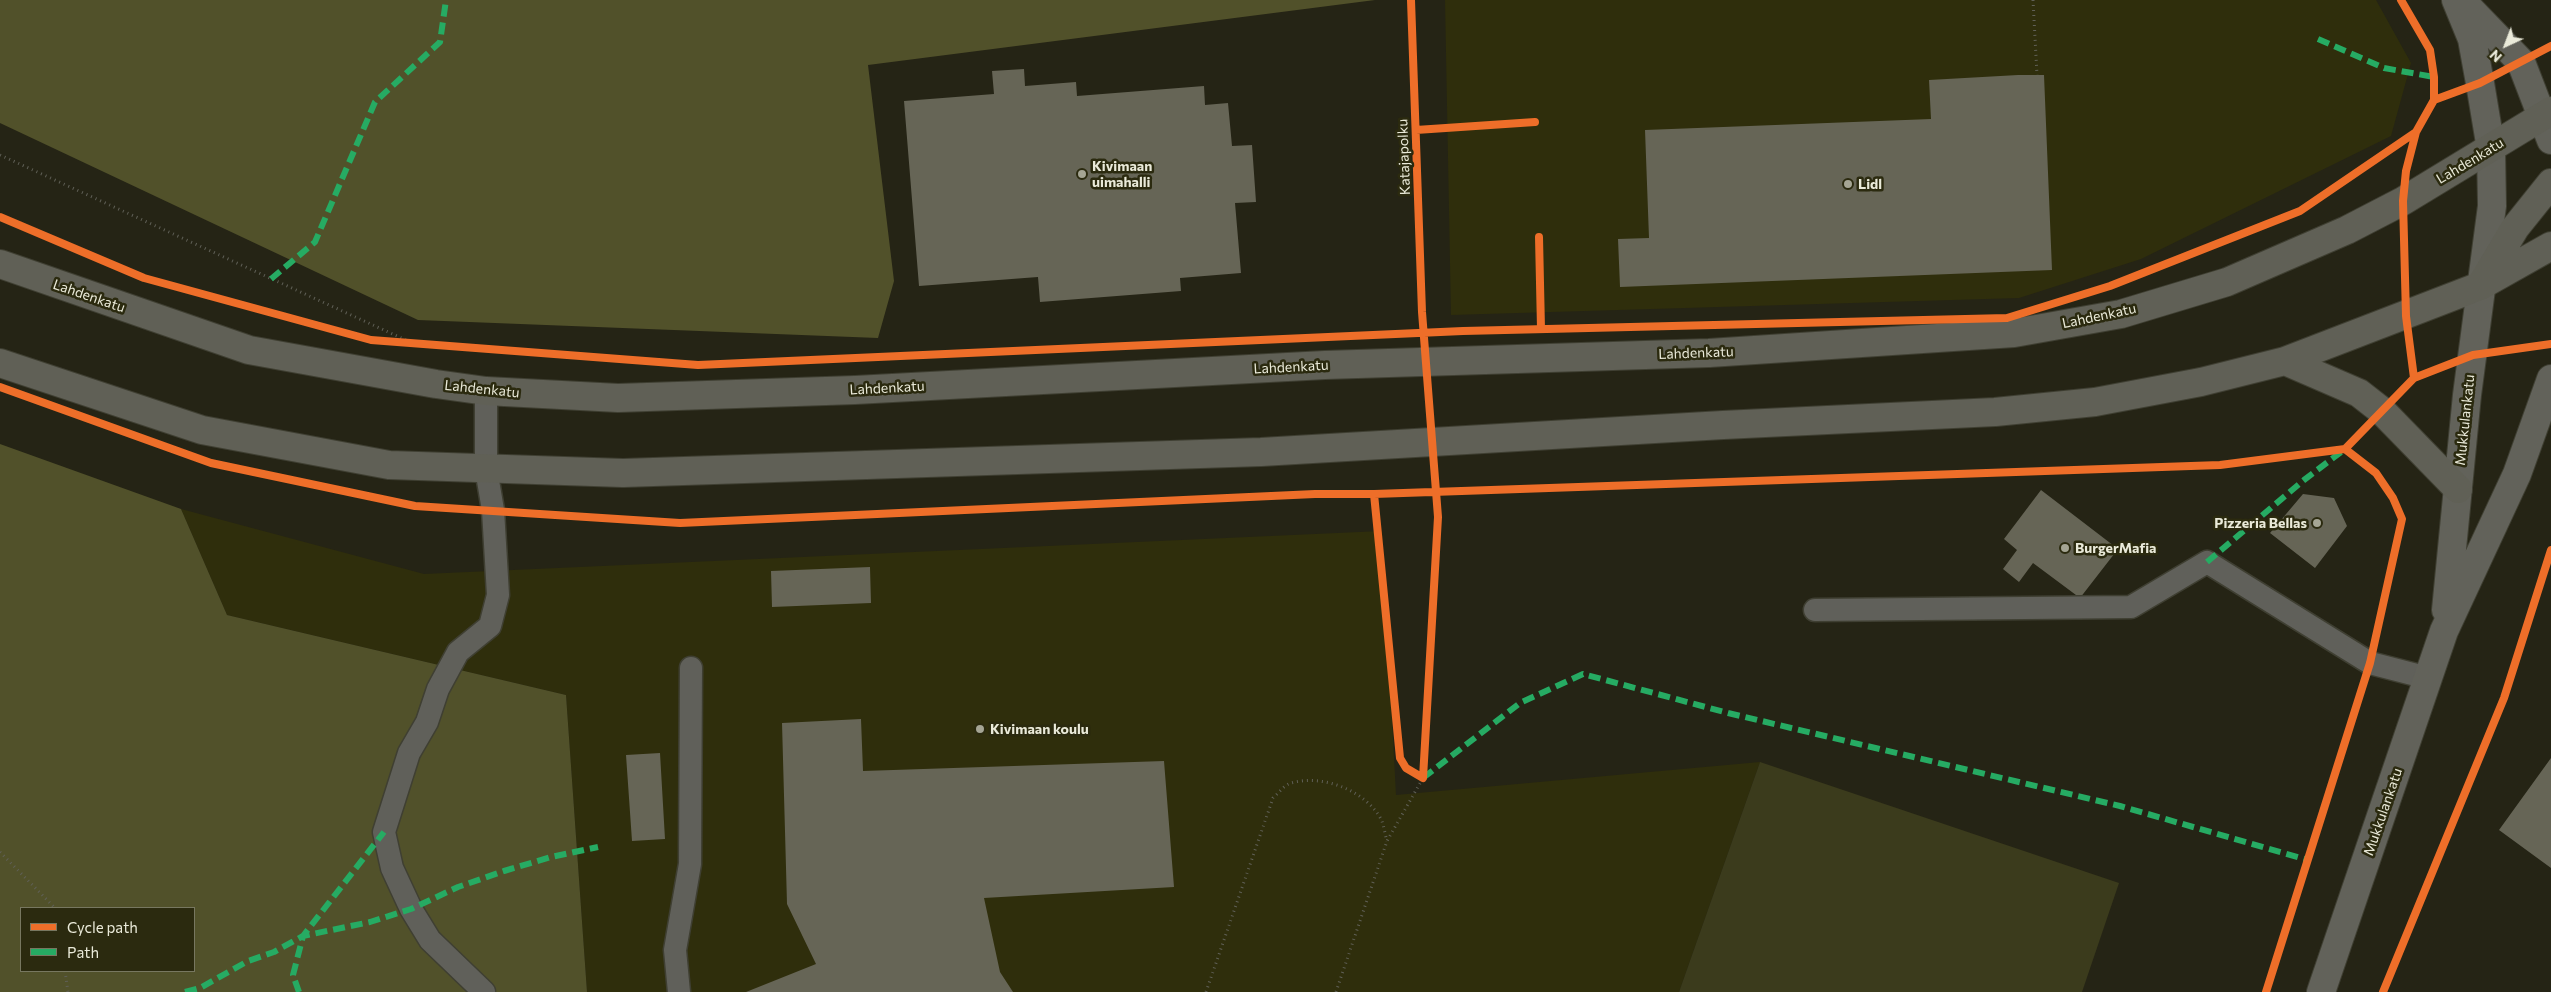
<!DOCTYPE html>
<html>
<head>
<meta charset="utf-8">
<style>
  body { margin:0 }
  #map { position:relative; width:2551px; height:992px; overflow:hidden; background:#252415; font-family:Commissioner,sans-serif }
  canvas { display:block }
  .legend { position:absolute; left:20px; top:907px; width:175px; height:65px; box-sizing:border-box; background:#2b2a0f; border:1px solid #777760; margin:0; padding:6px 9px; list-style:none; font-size:15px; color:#eaead9 }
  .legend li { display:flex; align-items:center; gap:10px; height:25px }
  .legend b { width:25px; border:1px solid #777760 }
  .north { position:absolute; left:2481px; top:20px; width:50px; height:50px; -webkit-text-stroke:4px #2b2a0f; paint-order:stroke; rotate:223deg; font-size:14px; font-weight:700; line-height:20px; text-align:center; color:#eaead9 }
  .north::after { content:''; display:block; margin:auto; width:18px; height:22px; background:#eaead9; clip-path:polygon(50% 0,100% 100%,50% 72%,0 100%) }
</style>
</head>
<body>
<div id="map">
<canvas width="2551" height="992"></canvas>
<ul class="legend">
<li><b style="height:6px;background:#ee6e29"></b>Cycle path</li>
<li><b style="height:6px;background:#26ab63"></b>Path</li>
</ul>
<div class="north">N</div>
</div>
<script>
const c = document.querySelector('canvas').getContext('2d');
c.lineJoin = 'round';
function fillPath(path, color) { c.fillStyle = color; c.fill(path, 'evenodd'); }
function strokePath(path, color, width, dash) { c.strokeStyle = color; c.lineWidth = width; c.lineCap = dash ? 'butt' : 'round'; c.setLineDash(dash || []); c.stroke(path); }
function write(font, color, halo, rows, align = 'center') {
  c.font = font + ' Commissioner,sans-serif'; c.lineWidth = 5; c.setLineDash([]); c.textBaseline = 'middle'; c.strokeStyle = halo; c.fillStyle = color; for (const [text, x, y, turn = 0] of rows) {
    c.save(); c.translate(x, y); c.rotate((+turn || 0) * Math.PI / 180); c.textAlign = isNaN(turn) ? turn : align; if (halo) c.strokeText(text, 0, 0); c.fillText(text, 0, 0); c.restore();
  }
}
const built = new Path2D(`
  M 1445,0 L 2376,0 L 2411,63 L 2391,136 L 2141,259 L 2019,298 L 1451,315 Z
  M 181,509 L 424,574 L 1382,531 L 1396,795 L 1760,762 L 1679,992 L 587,992 L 566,695 L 227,615 Z`);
const green = new Path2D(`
  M 1760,762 L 2119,883 L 2082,992 L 1679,992 Z`);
const forest = new Path2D(`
  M 0,0 L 1375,0 L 868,65 L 894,281 L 878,338 L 418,320 L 0,123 Z
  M 0,444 L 181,509 L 227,615 L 566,695 L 587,992 L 0,992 ZM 21,908 L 194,908 L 194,971 L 21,971 Z`);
const building = new Path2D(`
  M 1024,69 L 1025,86 L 1076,82 L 1077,96 L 1204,86 L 1205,105 L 1228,103 L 1232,146 L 1252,145 L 1256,202 L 1235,203 L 1241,273 L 1180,278 L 1181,291 L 1040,302 L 1038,277 L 919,286 L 904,101 L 994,94 L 992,71 Z
  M 2018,75 L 2044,75 L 2052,270 L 1620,287 L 1618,239 L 1649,238 L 1645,130 L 1931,119 L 1929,80 Z
  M 2041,490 L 2118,549 L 2080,598 L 2033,563 L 2019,582 L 2003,569 L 2017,550 L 2004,539 Z
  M 2303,494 L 2334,498 L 2347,526 L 2315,568 L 2270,533 Z
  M 870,567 L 871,603 L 772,607 L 771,571 Z
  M 861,719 L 863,771 L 1164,761 L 1174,887 L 984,898 L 1000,972 L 1013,992 L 746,992 L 816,964 L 787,904 L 782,723 Z
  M 660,753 L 665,839 L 632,841 L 626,755 Z
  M 2551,758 L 2551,868 L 2499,830 Z`);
const path = new Path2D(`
  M 2033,0 L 2037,75
  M 0,155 L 408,341
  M 0,852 L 55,908
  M 65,971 L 68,992
  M 1206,992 L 1273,798 C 1278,794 1284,785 1291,783 C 1322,774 1365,790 1381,819 C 1384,825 1385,835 1387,841
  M 1336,992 L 1387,841 L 1423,778`);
const lane = new Path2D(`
  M 1815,610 L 2131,607 L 2207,562 L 2370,663 L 2428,678
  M 484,992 L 430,940 L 411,909 L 392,868 L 384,832 L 409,753 L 427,722 L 438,689 L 458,652 L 490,626 L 498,595 L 493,510 L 486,469 L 486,391
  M 679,992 L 675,950 L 690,864 L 691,668`);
const secondary = new Path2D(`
  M 2462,1 L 2521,62 L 2551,140
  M 2446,610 L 2467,395 L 2492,206 L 2491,149 L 2480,83 L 2472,39 L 2456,0
  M 2321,992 L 2444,631 L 2517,474 L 2551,379`);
const primary = new Path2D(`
  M 0,264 L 249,350 L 436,384 L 486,391 L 618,398 L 855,390 L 1325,365 L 1709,353 L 2014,333 L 2121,314 L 2227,282 L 2347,230 L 2403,201 L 2551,111
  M 2481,285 L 2515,228 L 2551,183
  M 2285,361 L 2359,393 L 2382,411 L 2458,489
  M 0,363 L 202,430 L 389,465 L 623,473 L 1261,452 L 1723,425 L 1995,412 L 2095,402 L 2201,382 L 2285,361 L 2480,286 L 2551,246`);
const quiet = new Path2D(`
  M 2318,39 L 2384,68 L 2434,77
  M 271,279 L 315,242 L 375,102 L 440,42 L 446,0
  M 2207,562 L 2304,480 L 2341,452
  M 1423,778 L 1520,703 L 1583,674 L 1728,713 L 2120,806 L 2308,860
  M 185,992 L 200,988 L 248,961 L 274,952 L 303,936 L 370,922 L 411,909 L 458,887 L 504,871 L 551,857 L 598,847
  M 299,992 L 293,975 L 303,936 L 384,832`);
const cycleway = new Path2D(`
  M 2401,0 L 2430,50 L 2434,77 L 2434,100 L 2416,132 L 2406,171 L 2403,201 L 2406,316 L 2414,378
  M 2434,100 L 2480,83 L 2551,46
  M 1416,130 L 1535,122
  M 0,217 L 144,278 L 371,340 L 698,365 L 1463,331 L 2007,318 L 2110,286 L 2300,211 L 2416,132
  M 1539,237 L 1541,329
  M 0,387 L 211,463 L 415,506 L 680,523 L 1315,494 L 1374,494 L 2220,465 L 2345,449 L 2414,378 L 2473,355 L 2551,344
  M 1374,494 L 1400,758 L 1406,768 L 1423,778 L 1438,517 L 1422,312 L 1411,0
  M 2266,992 L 2370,663 L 2402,519 L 2393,498 L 2376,473 L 2345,449
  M 2383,992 L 2504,698 L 2551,550`);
const markers = [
  [1082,174,5,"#a5a594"],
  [1848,184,5,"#a5a594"],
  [2317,523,5,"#a5a594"],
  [2065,548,5,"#a5a594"],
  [980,729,5,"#a5a594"]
];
const streetNames = [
  ["Katajapolku",1404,157,-92],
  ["Lahdenkatu",2470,161,-31],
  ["Lahdenkatu",89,296,19],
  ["Lahdenkatu",2099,316,-12],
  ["Lahdenkatu",1696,353,-2],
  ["Lahdenkatu",1291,367,-3],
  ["Lahdenkatu",887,388,-3],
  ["Lahdenkatu",482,389,6],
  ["Mukkulankatu",2465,420,-84],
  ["Mukkulankatu",2383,812,-71]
];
const poiNames = [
  ["Kivimaan",1092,166],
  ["uimahalli",1092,182],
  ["Lidl",1858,184],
  ["Pizzeria Bellas",2307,523,"right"],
  ["BurgerMafia",2075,548],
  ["Kivimaan koulu",990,729]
];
fillPath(built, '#2f2e0c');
fillPath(green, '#3b3b1c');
fillPath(forest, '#51512a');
fillPath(building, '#666556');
strokePath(lane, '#3f3f32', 25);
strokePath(secondary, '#3f3f32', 30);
strokePath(primary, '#3f3f32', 30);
strokePath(path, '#606057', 3, [1, 4]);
strokePath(lane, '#60605a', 22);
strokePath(secondary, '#62625a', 28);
strokePath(primary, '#606056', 28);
strokePath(quiet, '#26ab63', 6, [12, 6]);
strokePath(cycleway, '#ee6e29', 8);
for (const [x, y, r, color] of markers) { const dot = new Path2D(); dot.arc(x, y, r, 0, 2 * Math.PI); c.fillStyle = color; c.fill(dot); strokePath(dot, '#2b2a0f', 2); }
write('14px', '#eaead9', '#2b2a0f', streetNames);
write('bold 14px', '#eaead9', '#2b2a0f', poiNames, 'left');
</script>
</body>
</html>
